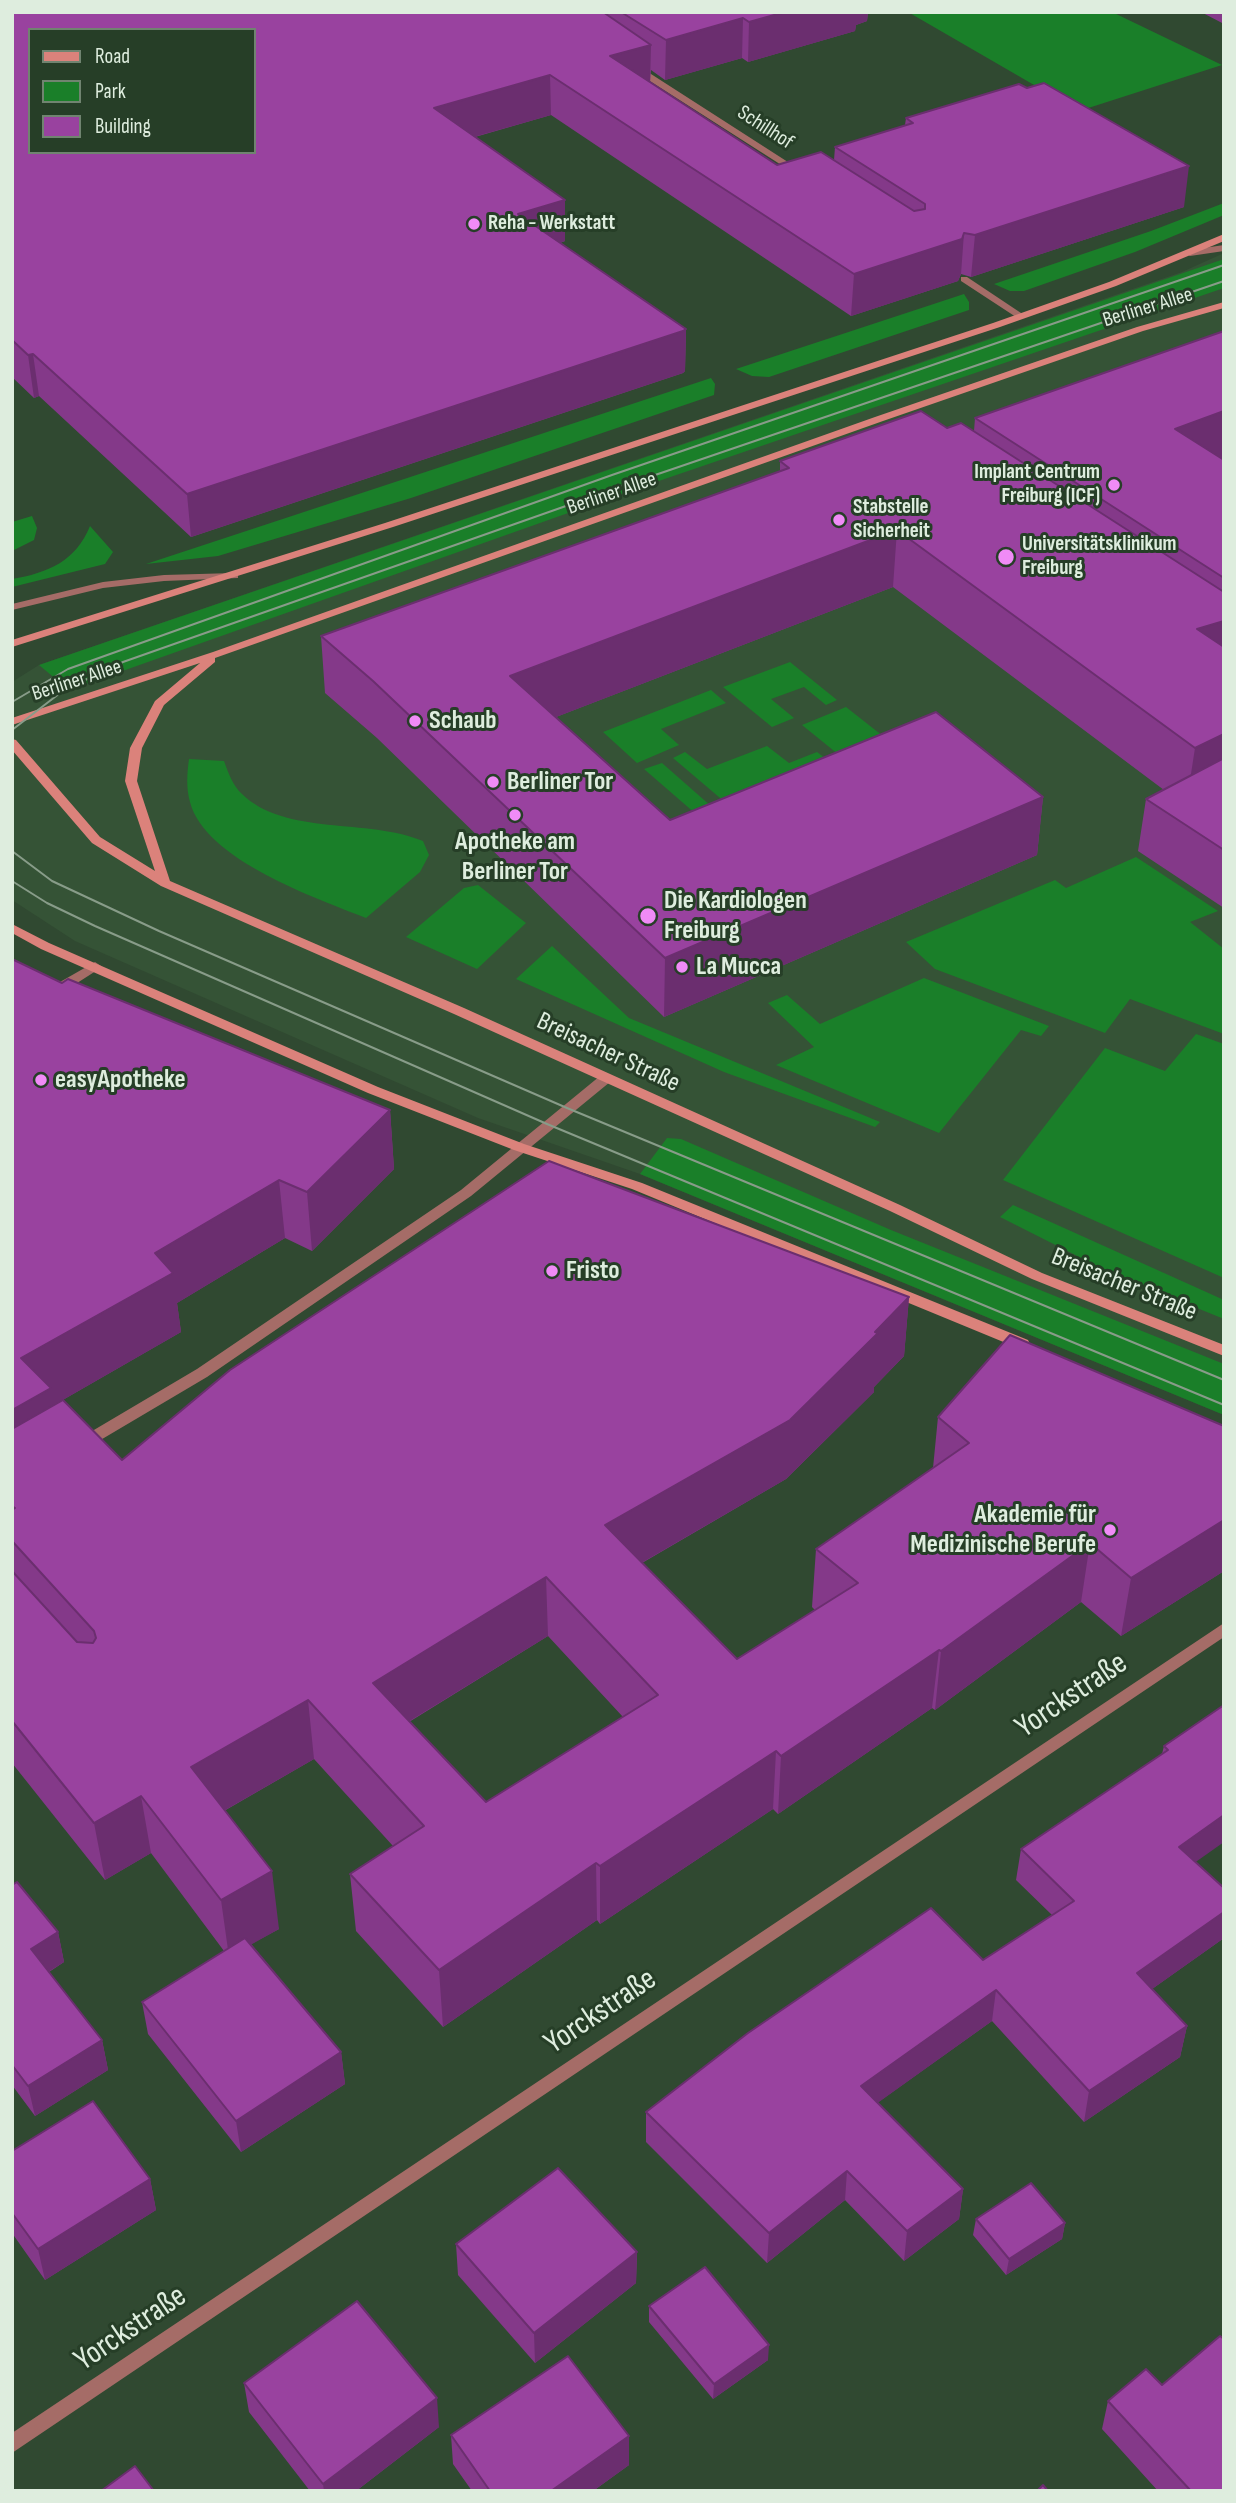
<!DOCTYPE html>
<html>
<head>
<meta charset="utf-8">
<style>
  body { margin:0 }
  #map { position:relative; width:1236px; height:2503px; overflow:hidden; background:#304931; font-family:"Sofia Sans Condensed",sans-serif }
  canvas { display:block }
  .frame { position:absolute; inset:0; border:14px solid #deedde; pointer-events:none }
  .legend { position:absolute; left:28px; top:28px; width:228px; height:126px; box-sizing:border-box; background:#263e27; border:2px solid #708470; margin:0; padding:9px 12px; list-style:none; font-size:21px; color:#deedde }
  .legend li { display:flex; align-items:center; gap:14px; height:35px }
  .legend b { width:35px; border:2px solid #708470 }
</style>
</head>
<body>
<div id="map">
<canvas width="1236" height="2503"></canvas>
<div class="frame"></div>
<ul class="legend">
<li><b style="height:9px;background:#db827b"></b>Road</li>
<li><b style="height:19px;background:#1a7f29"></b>Park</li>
<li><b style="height:19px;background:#99429f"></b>Building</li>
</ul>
</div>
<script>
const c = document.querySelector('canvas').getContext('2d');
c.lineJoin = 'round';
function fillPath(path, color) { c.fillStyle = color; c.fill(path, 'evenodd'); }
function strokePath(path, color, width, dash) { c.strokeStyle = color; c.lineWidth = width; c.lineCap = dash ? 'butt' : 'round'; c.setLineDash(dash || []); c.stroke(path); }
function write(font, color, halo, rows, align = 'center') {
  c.font = font + ' "Sofia Sans Condensed",sans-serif'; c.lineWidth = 6; c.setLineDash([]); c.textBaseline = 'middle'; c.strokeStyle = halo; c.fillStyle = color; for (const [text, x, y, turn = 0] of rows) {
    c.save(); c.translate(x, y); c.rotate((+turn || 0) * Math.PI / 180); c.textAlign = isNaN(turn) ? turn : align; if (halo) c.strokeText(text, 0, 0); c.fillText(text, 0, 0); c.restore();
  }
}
const built = new Path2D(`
  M 1224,253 L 1224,1415 L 640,1174 L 478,1118 L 75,941 L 12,900 L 12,682 L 39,665 L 1182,272 Z`);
const green = new Path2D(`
  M 908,12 L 1112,12 L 1222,65 L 1079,111 Z
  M 1224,203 L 1224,215 L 1135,252 L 1024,291 L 1010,291 L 994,284 L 1151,231 Z
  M 1224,259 L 1224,288 L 650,484 L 69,690 L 39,665 Z
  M 964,294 L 969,302 L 969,310 L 769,377 L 752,376 L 736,369 Z
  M 711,378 L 715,384 L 714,395 L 411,498 L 218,556 L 146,564 Z
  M 32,516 L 37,528 L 34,540 L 12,551 L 12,522 Z
  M 90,526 L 113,552 L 105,564 L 12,587 L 12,579 C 48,573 76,561 90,526 Z
  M 790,662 L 837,700 L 826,705 L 804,687 L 771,699 L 794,718 L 772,727 L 723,687 Z
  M 711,690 L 726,703 L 661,729 L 679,745 L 637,763 L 603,732 Z
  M 846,707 L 893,744 L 849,763 L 802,725 Z
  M 767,746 L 789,763 L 817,752 L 837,767 L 733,809 L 673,758 L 685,752 L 707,769 Z
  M 189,759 L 224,761 C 228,772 233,786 242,794 C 285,836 368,818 423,841 L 429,855 L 420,872 L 366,918 C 316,898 205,860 190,802 C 186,788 187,773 189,759 Z
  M 662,763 L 720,814 L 704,821 L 644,769 Z
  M 1136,857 L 1218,911 L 1190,922 L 1224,949 L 1224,1034 L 1130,999 L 1105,1033 L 935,969 L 906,942 L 1055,880 L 1066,888 Z
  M 478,885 L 526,923 L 477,969 L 406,937 L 464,888 Z
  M 552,946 L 629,1018 L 880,1122 L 875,1127 L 724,1072 L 516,979 Z
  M 924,978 L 1049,1026 L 1041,1036 L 1021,1030 L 939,1133 L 776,1065 L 814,1047 L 768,1003 L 787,995 L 820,1024 Z
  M 1196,1034 L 1224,1044 L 1224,1278 L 1003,1180 L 1105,1048 L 1165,1071 Z
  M 667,1138 L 681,1139 L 891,1230 L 1224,1364 L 1224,1415 L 640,1174 Z
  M 1013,1205 L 1224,1300 L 1224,1319 L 1113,1274 L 1000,1217 Z`);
const lane = new Path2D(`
  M 1224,245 L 1224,251 L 1190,256 L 1185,253 L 1190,250 Z
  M 605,1075 L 610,1076 L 612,1079 L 610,1082 L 471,1196 L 207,1377 L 87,1448 L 77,1448 L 75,1444 L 77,1440 L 197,1369 L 461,1190 L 600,1076 Z`);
const street = new Path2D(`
  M 631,65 L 637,65 L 805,173 L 797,175 L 631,69 Z
  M 961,277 L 967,277 L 1024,315 L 1016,317 L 961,281 Z
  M 234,573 L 238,574 L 238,578 L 164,581 L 103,588 L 12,610 L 12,604 L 103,582 L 164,575 Z
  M 95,962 L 101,966 L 99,969 L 63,992 L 53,992 L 52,989 L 53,986 Z
  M 1224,1623 L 1224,1637 L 12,2453 L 12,2433 Z`);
const secondary = new Path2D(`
  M 1224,234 L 1224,241 L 1116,286 L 1000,327 L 393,527 L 12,647 L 12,640 L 385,523 L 993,323 L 1109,282 Z
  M 1224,302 L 1224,308 L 1143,331 L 883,421 L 215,658 L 215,662 L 164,705 L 142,748 L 137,781 L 170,881 L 464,1008 L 900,1205 L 1042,1273 L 1224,1345 L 1224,1356 L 1032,1279 L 890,1211 L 454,1014 L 161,886 L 92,843 L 12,750 L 12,739 L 16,740 L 100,837 L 155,871 L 125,781 L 130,748 L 155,701 L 200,663 L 12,725 L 12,718 L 213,652 L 875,417 L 1137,327 Z
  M 12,924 L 49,943 L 378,1087 L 524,1144 L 642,1183 L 1028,1340 L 1030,1344 L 1023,1349 L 1018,1348 L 632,1189 L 514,1150 L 368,1093 L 41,949 L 12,933 Z`);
const tram = new Path2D(`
  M 12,702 L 68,669 L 612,475 L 1224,265
  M 12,730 L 64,690 L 123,662 L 617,488 L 1224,281
  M 12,851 L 52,881 L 159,931 L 567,1108 L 1224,1380
  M 12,881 L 47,903 L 95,926 L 547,1124 L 1224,1405`);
const wall = new Path2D(`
  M 12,12 L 868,12 L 867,21 L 856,25 L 855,31 L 748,62 L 742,58 L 665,80 L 651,70 L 650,82 L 777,165 L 834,160 L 835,147 L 905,125 L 906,118 L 1184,207 L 971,277 L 961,274 L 958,281 L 851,316 L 551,115 L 475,137 L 565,241 L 560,243 L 686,329 L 685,371 L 683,373 L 191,537 L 39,396 L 34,398 L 12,377 Z
  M 1201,12 L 1224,12 L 1224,24 Z
  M 1224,331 L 1224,908 L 1138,851 L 1146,799 L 1164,790 L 893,587 L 556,717 L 670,820 L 1043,797 L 1037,855 L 664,1017 L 377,738 L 325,693 L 321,636 L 780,471 L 780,461 L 947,428 L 974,431 L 975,418 Z
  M 12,959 L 62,983 L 390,1110 L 394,1169 L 312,1251 L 285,1238 L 177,1303 L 181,1332 L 54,1405 L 122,1460 L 909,1297 L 904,1356 L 874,1387 L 874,1392 L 786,1479 L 642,1563 L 737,1659 L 815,1610 L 812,1607 L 816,1549 L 933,1468 L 938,1417 L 1224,1426 L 1224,1571 L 1121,1636 L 1081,1602 L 935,1710 L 932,1708 L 778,1814 L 773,1809 L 600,1924 L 597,1920 L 443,2027 L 356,1931 L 350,1874 L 393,1846 L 314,1759 L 224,1811 L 279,1929 L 251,1944 L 341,2052 L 345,2084 L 241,2152 L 148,2034 L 142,2002 L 224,1951 L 151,1853 L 105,1880 L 12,1763 ZM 548,1636 L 623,1717 L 486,1802 L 409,1722 Z
  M 1224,1705 L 1195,1862 L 1224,1888 L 1224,1938 L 1152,1989 L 1187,2026 L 1180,2057 L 1084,2122 L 992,2021 L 877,2103 L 963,2189 L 959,2219 L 904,2261 L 845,2200 L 767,2263 L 646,2142 L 646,2112 L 983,1960 L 1052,1915 L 1016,1880 L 1021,1849 L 1162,1754 L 1164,1746 Z
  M 12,1885 L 58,1932 L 64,1962 L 49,1972 L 102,2040 L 108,2070 L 35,2116 L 12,2085 Z
  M 12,2151 L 150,2179 L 156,2210 L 45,2280 L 12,2233 Z
  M 976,2219 L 1065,2223 L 1062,2239 L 1006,2275 L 973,2235 Z
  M 456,2244 L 637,2252 L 636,2283 L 535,2363 L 458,2275 Z
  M 649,2306 L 768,2360 L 713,2399 L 649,2322 Z
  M 244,2383 L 439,2427 L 356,2491 L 310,2491 L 249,2412 Z
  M 1162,2385 L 1224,2491 L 1158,2491 L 1102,2429 L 1108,2401 Z
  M 451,2435 L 629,2465 L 593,2491 L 472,2491 L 453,2464 Z`);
const shadedWall = new Path2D(`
  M 785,12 L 868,12 L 867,21 L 856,25 L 855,31 L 748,62 L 749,22 Z
  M 743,18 L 742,58 L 665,80 L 666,40 Z
  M 651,45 L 650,84 L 610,56 Z
  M 550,75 L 551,115 L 435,148 L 434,108 Z
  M 1189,166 L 1184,207 L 971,277 L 975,235 Z
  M 565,200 L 565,241 L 519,256 L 518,214 Z
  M 964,233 L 961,274 L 958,281 L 851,316 L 854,274 Z
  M 686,329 L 685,371 L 683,373 L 191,537 L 187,494 Z
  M 33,354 L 39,396 L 34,398 L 28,355 Z
  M 1224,411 L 1224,463 L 1175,429 Z
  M 897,530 L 893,587 L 512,734 L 510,676 Z
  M 1224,621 L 1224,675 L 1197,629 Z
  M 1224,734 L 1224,787 L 1186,806 L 1195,748 Z
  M 1043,797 L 1037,855 L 664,1017 L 665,958 Z
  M 390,1110 L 394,1169 L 312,1251 L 307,1192 Z
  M 279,1180 L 285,1238 L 177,1303 L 181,1332 L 54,1405 L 12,1476 L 12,1410 L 21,1358 L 155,1253 Z
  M 909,1297 L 904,1356 L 874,1387 L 874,1392 L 786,1479 L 605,1584 L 605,1525 L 875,1332 Z
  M 1224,1520 L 1224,1571 L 1121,1636 L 1131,1578 Z
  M 1090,1543 L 1081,1602 L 935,1710 L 941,1651 Z
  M 546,1577 L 548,1636 L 377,1741 L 373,1683 Z
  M 939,1650 L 932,1708 L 778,1814 L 781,1756 Z
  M 308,1700 L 314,1759 L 199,1825 L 191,1767 Z
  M 776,1751 L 773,1809 L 600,1924 L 600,1866 Z
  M 141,1796 L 151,1853 L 105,1880 L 94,1823 Z
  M 1224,1815 L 1224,1842 L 1173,1878 L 1179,1847 Z
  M 596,1863 L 597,1920 L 443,2027 L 439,1970 Z
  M 272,1871 L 279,1929 L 229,1957 L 221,1900 Z
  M 1224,1912 L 1224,1938 L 1131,2004 L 1137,1973 Z
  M 58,1932 L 64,1962 L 37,1979 L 31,1949 Z
  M 996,1990 L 992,2021 L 858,2117 L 861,2086 Z
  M 1187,2026 L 1180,2057 L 1084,2122 L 1089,2091 Z
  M 102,2040 L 108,2070 L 35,2116 L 28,2086 Z
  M 341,2052 L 345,2084 L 241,2152 L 236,2121 Z
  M 847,2171 L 845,2200 L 767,2263 L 769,2233 Z
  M 150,2179 L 156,2210 L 45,2280 L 38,2249 Z
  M 963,2189 L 959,2219 L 904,2261 L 907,2231 Z
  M 1065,2223 L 1062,2239 L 1006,2275 L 1009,2259 Z
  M 637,2252 L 636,2283 L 535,2363 L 534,2333 Z
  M 769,2345 L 768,2360 L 713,2399 L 714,2384 Z
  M 437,2398 L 439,2427 L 356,2491 L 324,2491 L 323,2484 Z
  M 629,2436 L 629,2465 L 593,2491 L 551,2491 Z`);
const building = new Path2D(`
  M 12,12 L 603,12 L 651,45 L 610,56 L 777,165 L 821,152 L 914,211 L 925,209 L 925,204 L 835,147 L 913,123 L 906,118 L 1019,84 L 1027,88 L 1044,83 L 1189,166 L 975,235 L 964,233 L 962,239 L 854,274 L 550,75 L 434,108 L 565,200 L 518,214 L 686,329 L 683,331 L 187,494 L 33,354 L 28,355 L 12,340 ZM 30,30 L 254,30 L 254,152 L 30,152 Z
  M 621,12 L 785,12 L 749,22 L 743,18 L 666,40 Z
  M 1224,331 L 1224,411 L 1175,429 L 1224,460 L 1224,578 L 975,418 Z
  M 921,411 L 947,428 L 961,423 L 1224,592 L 1224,621 L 1197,629 L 1224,647 L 1224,734 L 1195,748 L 897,530 L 510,676 L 670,820 L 936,712 L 1043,797 L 665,958 L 373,681 L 321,636 L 789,468 L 780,461 Z
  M 1224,758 L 1224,850 L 1146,799 Z
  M 12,959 L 62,983 L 68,979 L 390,1110 L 307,1192 L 279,1180 L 155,1253 L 173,1273 L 21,1358 L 51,1388 L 12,1410 Z
  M 549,1161 L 909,1297 L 875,1332 L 878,1333 L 790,1420 L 605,1525 L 737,1659 L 858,1583 L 816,1549 L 969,1443 L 938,1417 L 1010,1335 L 1224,1426 L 1224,1520 L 1131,1578 L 1090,1543 L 941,1651 L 939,1650 L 781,1756 L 776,1751 L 600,1866 L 596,1863 L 439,1970 L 350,1874 L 424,1826 L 308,1700 L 191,1767 L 272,1871 L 221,1900 L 141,1796 L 94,1823 L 12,1721 L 12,1571 L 77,1642 L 93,1643 L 96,1638 L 94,1631 L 12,1541 L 12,1510 L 15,1508 L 12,1506 L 12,1429 L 63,1400 L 122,1460 L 230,1370 ZM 546,1577 L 658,1695 L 486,1802 L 373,1683 Z
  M 1224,1705 L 1224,1815 L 1179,1847 L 1224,1888 L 1224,1912 L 1137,1973 L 1187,2026 L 1089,2091 L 996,1990 L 861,2086 L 963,2189 L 907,2231 L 847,2171 L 769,2233 L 646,2112 L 748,2033 L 931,1908 L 983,1960 L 1074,1901 L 1021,1849 L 1168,1750 L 1164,1746 Z
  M 17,1882 L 58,1932 L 31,1949 L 102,2040 L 28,2086 L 12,2065 L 12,1885 Z
  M 245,1938 L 341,2052 L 236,2121 L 142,2002 Z
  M 93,2101 L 150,2179 L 38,2249 L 12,2213 L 12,2151 Z
  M 558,2168 L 637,2252 L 534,2333 L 456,2244 Z
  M 1031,2183 L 1065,2223 L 1009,2259 L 976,2219 Z
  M 705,2267 L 769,2345 L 714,2384 L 649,2306 Z
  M 357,2301 L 437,2398 L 323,2484 L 244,2383 Z
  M 1220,2336 L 1224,2339 L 1224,2489 L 1222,2491 L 1191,2491 L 1108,2401 L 1146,2369 L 1162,2385 Z
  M 568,2356 L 629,2436 L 551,2491 L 490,2491 L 451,2435 Z
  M 135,2466 L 154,2491 L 101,2491 Z
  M 1043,2485 L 1048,2491 L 1037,2491 Z`);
const markers = [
  [474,224,7,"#f08bf6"],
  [1114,485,7,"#f08bf6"],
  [839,520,7,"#f08bf6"],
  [1006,557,9,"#f08bf6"],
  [415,721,7,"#f08bf6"],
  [493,782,7,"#f08bf6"],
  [515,815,7,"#f08bf6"],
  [648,916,9,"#f08bf6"],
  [682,967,7,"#f08bf6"],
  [41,1080,7,"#f08bf6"],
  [552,1271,7,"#f08bf6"],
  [1110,1530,7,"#f08bf6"]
];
const farStreetnames = [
  ["Schillhof",765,128,33],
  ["Berliner Allee",1148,308,-17],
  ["Berliner Allee",612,494,-19],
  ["Berliner Allee",77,681,-18]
];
const farPoinames = [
  ["Reha - Werkstatt",488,224],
  ["Implant Centrum",1100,473,"right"],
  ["Freiburg (ICF)",1100,497,"right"],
  ["Stabstelle",853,508],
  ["Sicherheit",853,532],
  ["Universitätsklinikum",1022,545],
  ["Freiburg",1022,569]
];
const poiNames = [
  ["Schaub",429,721],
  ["Berliner Tor",507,782],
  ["Apotheke am",515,842,"center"],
  ["Berliner Tor",515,872,"center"],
  ["Die Kardiologen",664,901],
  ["Freiburg",664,931],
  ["La Mucca",696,967],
  ["easyApotheke",55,1080],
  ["Fristo",566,1271],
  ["Akademie für",1096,1515,"right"],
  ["Medizinische Berufe",1096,1545,"right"]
];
const streetNames = [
  ["Breisacher Straße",608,1053,25],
  ["Breisacher Straße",1124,1285,22]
];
const nearStreetnames = [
  ["Yorckstraße",1072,1696,-34],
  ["Yorckstraße",601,2012,-34],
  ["Yorckstraße",131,2329,-34]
];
fillPath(built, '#355336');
fillPath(green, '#1a7f29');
fillPath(lane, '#a56c67');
fillPath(street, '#a56c67');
fillPath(secondary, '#db827b');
strokePath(tram, '#889c89', 2);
fillPath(wall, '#843989');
fillPath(shadedWall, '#6b2e6f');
fillPath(building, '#99429f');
strokePath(building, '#6b2e6f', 2);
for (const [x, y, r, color] of markers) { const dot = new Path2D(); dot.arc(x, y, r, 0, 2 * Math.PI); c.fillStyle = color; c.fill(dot); strokePath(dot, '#263e27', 2.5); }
write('21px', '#deedde', '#263e27', farStreetnames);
write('bold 21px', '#deedde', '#263e27', farPoinames, 'left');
write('bold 26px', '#deedde', '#263e27', poiNames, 'left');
write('26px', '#deedde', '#263e27', streetNames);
write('32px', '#deedde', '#263e27', nearStreetnames);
</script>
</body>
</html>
